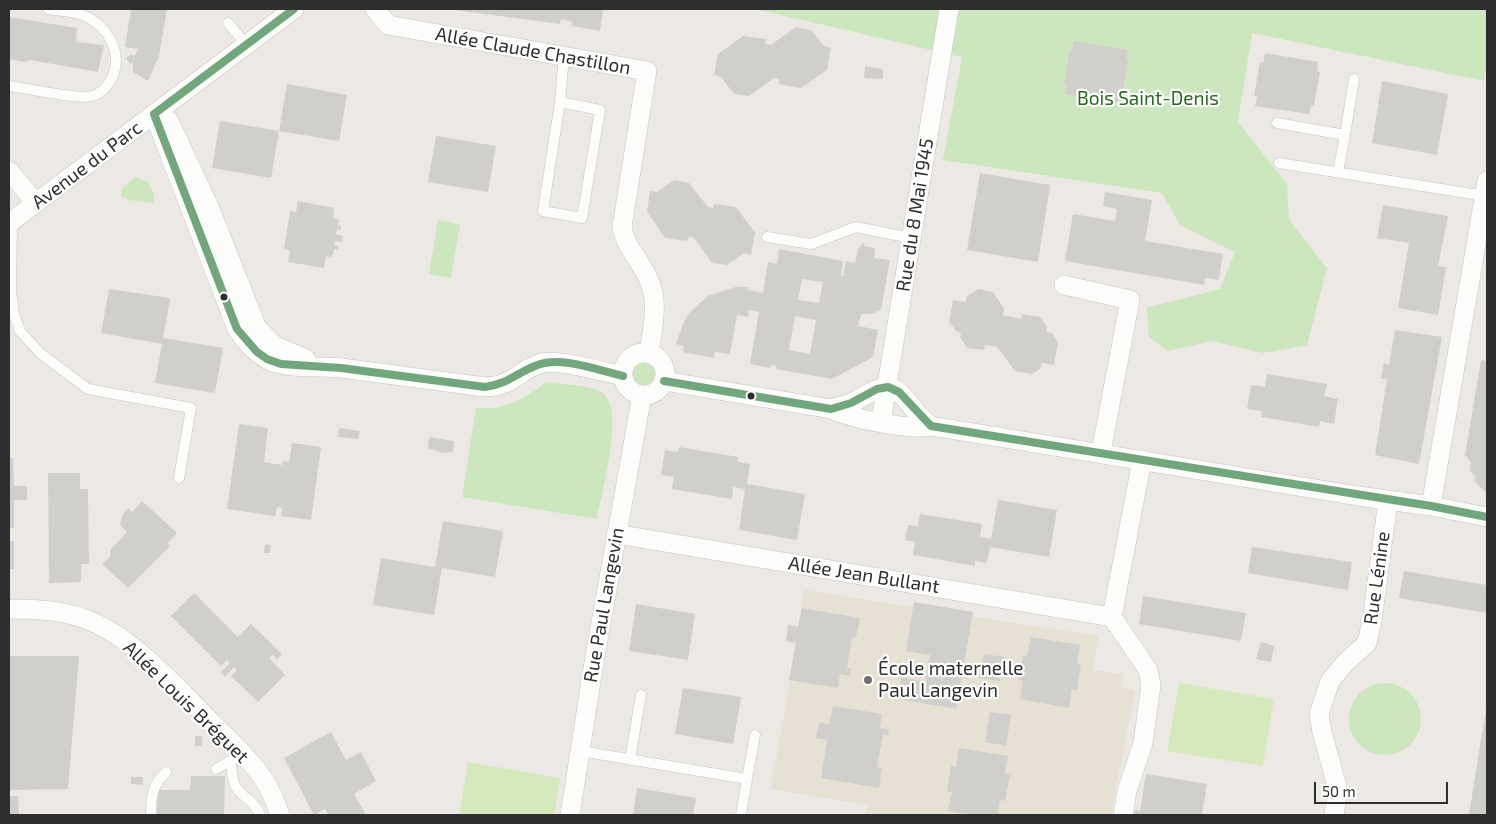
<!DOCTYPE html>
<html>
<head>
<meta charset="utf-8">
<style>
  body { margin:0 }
  #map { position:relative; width:1496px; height:824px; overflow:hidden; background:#ece9e4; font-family:"Exo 2",sans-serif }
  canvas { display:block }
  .frame { position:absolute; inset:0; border:10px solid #2e2e2e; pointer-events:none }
  .scale { position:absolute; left:1314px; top:782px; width:134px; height:22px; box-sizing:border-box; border:2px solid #2e2e2e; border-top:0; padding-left:6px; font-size:15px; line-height:18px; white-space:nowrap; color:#2e2e2e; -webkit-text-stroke:4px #fff; paint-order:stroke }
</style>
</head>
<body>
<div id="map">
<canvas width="1496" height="824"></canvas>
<div class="frame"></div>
<div class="scale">50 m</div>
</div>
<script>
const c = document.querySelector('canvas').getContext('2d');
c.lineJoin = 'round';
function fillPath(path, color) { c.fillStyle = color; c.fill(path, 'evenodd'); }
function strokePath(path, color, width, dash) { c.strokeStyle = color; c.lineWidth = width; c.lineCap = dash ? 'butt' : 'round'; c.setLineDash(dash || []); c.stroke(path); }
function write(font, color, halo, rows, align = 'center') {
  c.font = font + ' "Exo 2",sans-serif'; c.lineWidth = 4.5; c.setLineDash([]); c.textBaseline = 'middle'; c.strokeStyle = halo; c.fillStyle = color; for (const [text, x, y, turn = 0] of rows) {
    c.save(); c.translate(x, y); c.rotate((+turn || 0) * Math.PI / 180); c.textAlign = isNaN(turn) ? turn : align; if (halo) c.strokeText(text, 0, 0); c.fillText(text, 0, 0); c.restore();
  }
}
const education = new Path2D(`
  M 804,590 L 1098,636 L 1093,670 L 1123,674 L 1121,688 L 1135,690 L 1111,815 L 866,815 L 867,805 L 771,789 L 796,643 L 786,641 L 788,625 L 798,627 Z`);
const green = new Path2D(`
  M 755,9 L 1487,9 L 1487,61 L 1484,81 L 1252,33 L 1238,122 L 1287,184 L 1289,220 L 1327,268 L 1307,345 L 1263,353 L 1212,341 L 1168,351 L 1149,337 L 1147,308 L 1220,289 L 1235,252 L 1180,225 L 1162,193 L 943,160 L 962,57 Z
  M 135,177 L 148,182 L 154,195 L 153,203 L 129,200 L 121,196 L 122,189 Z
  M 438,220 L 460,224 L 451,278 L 429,274 Z
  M633 374a11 11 0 1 1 22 0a11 11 0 1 1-22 0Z
  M 546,382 C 562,385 584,384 599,391 C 628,402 601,495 597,519 L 462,497 L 476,408 C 505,410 524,400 546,382 Z
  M1349 719a36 36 0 1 1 72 0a36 36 0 1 1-72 0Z`);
const pitch = new Path2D(`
  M 1179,683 L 1274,699 L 1263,766 L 1167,751 Z
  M 468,762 L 560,778 L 554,815 L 459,815 Z`);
const building = new Path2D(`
  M 131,9 L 167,9 L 159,56 L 148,81 L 133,72 L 133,62 L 130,64 L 126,58 L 132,54 L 134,57 L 138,49 L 125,47 Z
  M 448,9 L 603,9 L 600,31 L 572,26 L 572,22 L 561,19 L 560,24 Z
  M 9,17 L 77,28 L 76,42 L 104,45 L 98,72 L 30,60 L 25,62 L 9,59 Z
  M 796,27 L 811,30 L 824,46 L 831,48 L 827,70 L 801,88 L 779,84 L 779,79 L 774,78 L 749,96 L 734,94 L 721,77 L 714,75 L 718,54 L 743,36 L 766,39 L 765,44 L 771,45 Z
  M 1074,41 L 1128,50 L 1126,58 L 1129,59 L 1122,95 L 1120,95 L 1119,103 L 1065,94 L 1067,86 L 1064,85 L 1070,49 L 1073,49 Z
  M 1265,53 L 1318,62 L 1317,71 L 1320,72 L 1314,105 L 1311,105 L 1309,114 L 1255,106 L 1257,97 L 1254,96 L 1260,62 L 1263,63 Z
  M 865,66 L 883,69 L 883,79 L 864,78 Z
  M 1382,81 L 1448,94 L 1437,155 L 1372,143 Z
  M 287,84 L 347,95 L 339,141 L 279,131 Z
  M 220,121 L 279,131 L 271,178 L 212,168 Z
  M 436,136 L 496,146 L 488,192 L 428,182 Z
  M 980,173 L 1050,185 L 1038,262 L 967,250 Z
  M 674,180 L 689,183 L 708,207 L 713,208 L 714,204 L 736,207 L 755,233 L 751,255 L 744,253 L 727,265 L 712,263 L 694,238 L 688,237 L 687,241 L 665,238 L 647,212 L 650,191 L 657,192 Z
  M 1105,192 L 1152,200 L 1145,241 L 1223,254 L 1219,280 L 1205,278 L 1204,285 L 1065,261 L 1073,214 L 1115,221 L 1117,209 L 1103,206 Z
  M 298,201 L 334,208 L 333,218 L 339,220 L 338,226 L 341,226 L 341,230 L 337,229 L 336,234 L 343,236 L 342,242 L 335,241 L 334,245 L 338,246 L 338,249 L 334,249 L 332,257 L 326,256 L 324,268 L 288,262 L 290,250 L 284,249 L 290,211 L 296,212 Z
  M 1383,205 L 1448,216 L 1438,266 L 1446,267 L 1438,315 L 1398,308 L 1409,243 L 1377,238 Z
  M 864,242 L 864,246 L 875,248 L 874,258 L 890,260 L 881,310 L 870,314 L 861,314 L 858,326 L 878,330 L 873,357 L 832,379 L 776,369 L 776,366 L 771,365 L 771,368 L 750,364 L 759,312 L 749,310 L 748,317 L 737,315 L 730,354 L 715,352 L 714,358 L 683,352 L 684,346 L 676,344 L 683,324 L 689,313 L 708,296 L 736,287 L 747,287 L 748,290 L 763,293 L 768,262 L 777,264 L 779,249 L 843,261 L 841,276 L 843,276 L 846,261 L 855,263 L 858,249 ZM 802,279 L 823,282 L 819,303 L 798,300 ZM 795,316 L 816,320 L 810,354 L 789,350 Z
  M 109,289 L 170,298 L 163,338 L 223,348 L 215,393 L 155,383 L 162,344 L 101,333 Z
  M 978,289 L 993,292 L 1004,308 L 1003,315 L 1021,319 L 1022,314 L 1040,317 L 1047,327 L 1046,332 L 1052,333 L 1058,343 L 1054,365 L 1042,363 L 1040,369 L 1032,374 L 1015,371 L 997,347 L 985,345 L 984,350 L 967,348 L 960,337 L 961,333 L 956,331 L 949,322 L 953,300 L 966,302 L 967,296 Z
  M 1395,330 L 1442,337 L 1419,464 L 1375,455 L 1387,379 L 1381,379 L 1384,363 L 1389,365 Z
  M 1481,360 L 1487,361 L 1487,494 L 1474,480 L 1476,478 L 1470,471 L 1471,462 L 1465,455 Z
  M 1267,374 L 1327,384 L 1324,396 L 1338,399 L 1334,424 L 1320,421 L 1319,427 L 1261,417 L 1262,411 L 1247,409 L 1251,385 L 1265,387 Z
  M 239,424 L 268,428 L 264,462 L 282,465 L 283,461 L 289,462 L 292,443 L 321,447 L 311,520 L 281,516 L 282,508 L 277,507 L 275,516 L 227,509 Z
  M 339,428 L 360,431 L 358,439 L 338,437 Z
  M 429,437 L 454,441 L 453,452 L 443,453 L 428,448 Z
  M 679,447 L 738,457 L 737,462 L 750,464 L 747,484 L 805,494 L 797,540 L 739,530 L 745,489 L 733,487 L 732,499 L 672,489 L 674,477 L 661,475 L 665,450 L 678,452 Z
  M 9,458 L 13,458 L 14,486 L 27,486 L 27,500 L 14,500 L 14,528 L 9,528 Z
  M 48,473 L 80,473 L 80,489 L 88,489 L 89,564 L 81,564 L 81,582 L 49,583 Z
  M 998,500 L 1057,510 L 1049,557 L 990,547 L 987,563 L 975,561 L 975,566 L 913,555 L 915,542 L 905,540 L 908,525 L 918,526 L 920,514 L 982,524 L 980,537 L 991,539 Z
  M 142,501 L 177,533 L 167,543 L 170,546 L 128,588 L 102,564 L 110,557 L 110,550 L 127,532 L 120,525 L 123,514 L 128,508 L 132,512 Z
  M 443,521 L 503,531 L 495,577 L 442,568 L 434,615 L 373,605 L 381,558 L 435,567 Z
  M 9,541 L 14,541 L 14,569 L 9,569 Z
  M 265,544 L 271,545 L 270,553 L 264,553 Z
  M 1252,547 L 1352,562 L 1348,590 L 1248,573 Z
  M 1404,571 L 1487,585 L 1487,613 L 1399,598 Z
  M 194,593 L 238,637 L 251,624 L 282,654 L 277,659 L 273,655 L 269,658 L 285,675 L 258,702 L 231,676 L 237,670 L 234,667 L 225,677 L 221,672 L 230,663 L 227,660 L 221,666 L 171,616 Z
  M 1143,596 L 1246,613 L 1241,641 L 1139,624 Z
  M 914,602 L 973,612 L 956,709 L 898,699 L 901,677 L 926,682 L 930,655 L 906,651 Z
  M 636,604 L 695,614 L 688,660 L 629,651 Z
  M 802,608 L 860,618 L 856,637 L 852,637 L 847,668 L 851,668 L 850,676 L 840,674 L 838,688 L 789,680 L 796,643 L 786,641 L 788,625 L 798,627 Z
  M 1031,637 L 1080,645 L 1077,664 L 1081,665 L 1077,690 L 1072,689 L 1069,708 L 1020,699 L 1023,681 L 1019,680 L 1023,655 L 1027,656 Z
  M 1261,642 L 1274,646 L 1271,662 L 1256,659 Z
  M 984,654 L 1005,657 L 1000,681 L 979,678 Z
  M 9,656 L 79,656 L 68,789 L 9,790 Z
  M 683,688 L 741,697 L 733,744 L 675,734 Z
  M 833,706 L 882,714 L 880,728 L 889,730 L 888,735 L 883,734 L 877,767 L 882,768 L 879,788 L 821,778 L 827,740 L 816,738 L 819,723 L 829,724 Z
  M 1486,711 L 1487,815 L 1469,815 L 1479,752 Z
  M 990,712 L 1011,715 L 1006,746 L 985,742 Z
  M 331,732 L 346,760 L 361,752 L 376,781 L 354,794 L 366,815 L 328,815 L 325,809 L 314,815 L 284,758 Z
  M 195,736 L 202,736 L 202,746 L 195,746 Z
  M 959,748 L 1008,756 L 1005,774 L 1010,775 L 1005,801 L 1000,800 L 998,815 L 975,815 L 948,811 L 952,792 L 947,791 L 951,766 L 956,766 Z
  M 1146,774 L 1207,784 L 1202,815 L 1134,815 L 1135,810 L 1140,811 Z
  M 191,776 L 225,776 L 224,815 L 157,815 L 158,790 L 190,790 Z
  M 131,777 L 143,777 L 143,785 L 131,784 Z
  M 637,788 L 696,798 L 693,815 L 633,815 Z
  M 9,796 L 18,796 L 19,815 L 9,815 Z`);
const service = new Path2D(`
  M 228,23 L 246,44
  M 9,86 C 27,88 78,100 92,96 C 100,94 105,89 109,83 C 125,58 111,28 85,16 C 75,11 59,11 48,9
  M 560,102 L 600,110 L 582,218 L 543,211 L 560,102 L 564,56
  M 1277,123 L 1345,135 L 1354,79
  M 1279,163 L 1485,196
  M 1338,172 L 1345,135
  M 12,221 L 11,291 L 14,314 L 20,331 L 41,354 L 88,389 L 191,408 L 179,478
  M 767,237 L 811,244 L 856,227 L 911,238
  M 580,751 L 747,779 L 741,815
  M 630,760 L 641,695
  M 230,762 C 233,770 231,779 236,787 C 243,798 256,802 260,815
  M 216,769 L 235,758
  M 747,779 L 755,735
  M 151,815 C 151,797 152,785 166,772`);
const minor = new Path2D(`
  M 375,9 L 388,25 L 647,71 L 622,227 C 625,247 640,260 648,278 C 660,302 652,329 649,354
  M 154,114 L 237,329 C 246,342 257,356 273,362 C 295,369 319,366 341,368 C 389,374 437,381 485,387 C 514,386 519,369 542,363 C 557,359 605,372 623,376
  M 169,121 L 210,209 L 257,328 L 275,346 L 306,359
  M 9,171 L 36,203
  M 9,223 L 294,9
  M 1064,285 L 1130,300 L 1101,452
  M623 374a21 21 0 1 1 42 0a21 21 0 1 1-42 0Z
  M 664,381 L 831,409 C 850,418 911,431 931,426
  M 831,409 C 840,406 849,405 857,400 C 869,394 885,380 899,392 C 912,404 916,416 931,426 L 1358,496 L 1431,506 L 1487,517
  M 881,421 L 949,9
  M 1431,506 L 1487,181
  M 616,534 L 1112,617
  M 9,609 C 39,609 67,610 95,623 C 137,642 180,691 213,724 C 230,741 249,758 262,777 C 271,789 275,802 280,815
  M 570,815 L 595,656 L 642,395
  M 1123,815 L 1127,791 L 1143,743 L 1151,685 L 1148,670 L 1112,617 L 1142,460
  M 1334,815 L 1338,790 L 1322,732 L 1319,714 L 1330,681 L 1345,663 L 1367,643 L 1372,621 L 1388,501`);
const bus1 = new Path2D(`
  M 294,9 L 154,114 L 237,329 L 257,352 L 267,359 L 281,364 L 341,368 L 485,387 C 505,385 517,373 535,366 C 560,355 597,370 623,376
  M 664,381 L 831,409 L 851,403 L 877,389 L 888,387 L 899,392 L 931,426 L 1431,506 L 1487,517`);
const markers = [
  [224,297,4.5,"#2e2e2e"],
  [751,396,4.5,"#2e2e2e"],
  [868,680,5,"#706f6e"]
];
const streetNames = [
  ["Allée Claude Chastillon",533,51,10],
  ["Avenue du Parc",87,165,-37],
  ["Rue du 8 Mai 1945",915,215,-81],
  ["Allée Jean Bullant",864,575,9],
  ["Rue Lénine",1377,578,-82],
  ["Rue Paul Langevin",604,605,-80],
  ["Allée Louis Bréguet",186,702,44]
];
const parkNames = [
  ["Bois Saint-Denis",1148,99]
];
const poiNames = [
  ["École maternelle",878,669],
  ["Paul Langevin",878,691]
];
fillPath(education, '#e6e1d3');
fillPath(green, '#cce6be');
fillPath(pitch, '#d5eabc');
fillPath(building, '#d1cfcb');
strokePath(service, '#c5c5c5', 11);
strokePath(minor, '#c5c5c5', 20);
strokePath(service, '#fcfcfb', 10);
strokePath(minor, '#fcfcfb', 19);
strokePath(bus1, '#72a67d', 8);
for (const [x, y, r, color] of markers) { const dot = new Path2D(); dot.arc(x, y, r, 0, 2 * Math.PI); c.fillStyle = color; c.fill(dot); strokePath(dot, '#fff', 2); }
write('19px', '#2e2e2e', '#fff', streetNames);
write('19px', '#276c1d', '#fff', parkNames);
write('19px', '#2e2e2e', '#fff', poiNames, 'left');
</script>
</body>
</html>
